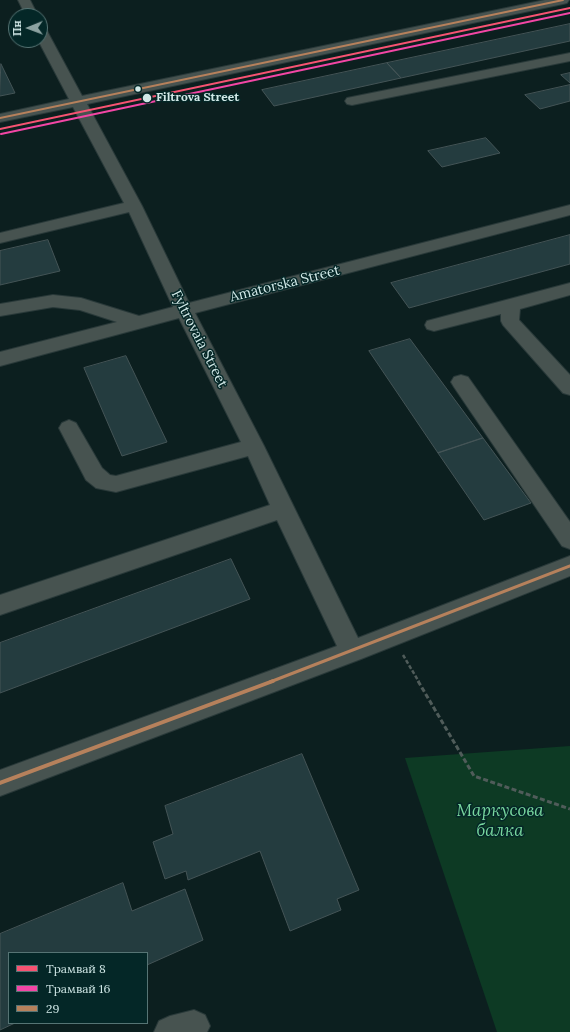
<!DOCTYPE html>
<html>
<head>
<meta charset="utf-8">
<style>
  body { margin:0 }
  #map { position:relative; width:570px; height:1032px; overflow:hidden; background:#0c1f1f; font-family:Lora,serif }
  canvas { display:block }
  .legend { position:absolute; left:8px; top:952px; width:140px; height:72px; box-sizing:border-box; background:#042727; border:1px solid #567474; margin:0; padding:5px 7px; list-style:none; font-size:12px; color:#d1e8e7 }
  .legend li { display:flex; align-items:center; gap:8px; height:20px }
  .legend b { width:20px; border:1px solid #567474 }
  .north { position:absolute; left:8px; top:8px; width:40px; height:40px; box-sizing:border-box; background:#042727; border:1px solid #567474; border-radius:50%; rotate:269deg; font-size:11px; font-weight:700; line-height:16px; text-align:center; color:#d1e8e7 }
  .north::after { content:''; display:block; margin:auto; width:14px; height:18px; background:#8ca2a1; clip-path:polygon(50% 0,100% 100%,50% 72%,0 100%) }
</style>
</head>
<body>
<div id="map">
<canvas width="570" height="1032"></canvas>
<ul class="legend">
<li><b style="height:5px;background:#f65372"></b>Трамвай 8</li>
<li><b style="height:5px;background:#f346a5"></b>Трамвай 16</li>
<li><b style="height:5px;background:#b6815c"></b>29</li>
</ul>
<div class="north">Пн</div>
</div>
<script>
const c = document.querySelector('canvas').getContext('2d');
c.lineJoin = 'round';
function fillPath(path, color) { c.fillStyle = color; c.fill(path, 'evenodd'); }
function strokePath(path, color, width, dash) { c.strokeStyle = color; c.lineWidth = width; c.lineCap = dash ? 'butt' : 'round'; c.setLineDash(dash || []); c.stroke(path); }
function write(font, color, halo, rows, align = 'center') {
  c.font = font + ' Lora,serif'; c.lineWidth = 3; c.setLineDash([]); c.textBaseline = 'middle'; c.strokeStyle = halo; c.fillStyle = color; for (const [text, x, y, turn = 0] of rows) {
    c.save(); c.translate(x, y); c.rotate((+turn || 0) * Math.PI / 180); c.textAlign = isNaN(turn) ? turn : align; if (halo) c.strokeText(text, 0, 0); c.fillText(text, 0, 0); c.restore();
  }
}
const green = new Path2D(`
  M 570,746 L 570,1032 L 497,1032 L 405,758 Z`);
const building = new Path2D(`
  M 570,24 L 570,41 L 401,78 L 387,63 Z
  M 387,63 L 401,78 L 274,106 L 262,90 Z
  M 1,64 L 15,93 L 0,96 Z
  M 570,73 L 570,83 L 561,75 Z
  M 570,85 L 570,101 L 540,109 L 525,95 Z
  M 486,138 L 500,153 L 442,167 L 428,151 Z
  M 570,235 L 570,264 L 409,308 L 391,283 Z
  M 48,240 L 60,271 L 0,285 L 0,251 Z
  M 410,339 L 483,438 L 438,453 L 369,351 Z
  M 126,356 L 167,442 L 122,456 L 84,368 Z
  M 483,438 L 531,503 L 484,520 L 438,453 Z
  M 231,559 L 250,599 L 0,693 L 0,643 Z
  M 302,754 L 359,890 L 337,899 L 341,910 L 290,931 L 260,851 L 188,880 L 186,871 L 165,879 L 153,842 L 173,834 L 165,806 Z
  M 123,883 L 132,911 L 185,889 L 203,940 L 147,965 L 147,953 L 9,953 L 9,1023 L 15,1023 L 0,1030 L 0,934 Z`);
const pathFar1 = new Path2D(`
  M 403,655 L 419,682`);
const path = new Path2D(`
  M 418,681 L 474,776 L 570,809`);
const minor = new Path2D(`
  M 18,0 L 30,0 L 38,16 L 26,16 Z
  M 545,0 L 569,0 L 567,3 L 563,4 L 87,104 L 142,206 L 189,303 L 570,205 L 570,215 L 195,313 L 264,446 L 358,638 L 570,556 L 570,576 L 361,659 L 0,796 L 0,770 L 337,646 L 277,520 L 0,615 L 0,595 L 270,505 L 248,456 L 116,492 L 96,488 L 86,480 L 59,428 L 62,423 L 69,420 L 76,423 L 102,468 L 110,475 L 116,476 L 241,442 L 179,318 L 0,366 L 0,352 L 117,322 L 80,310 L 53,307 L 0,316 L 0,304 L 53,295 L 81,298 L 139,316 L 173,307 L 129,212 L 0,243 L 0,233 L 124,203 L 73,107 L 0,122 L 0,114 L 69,99 L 38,40 L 40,40 L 40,27 L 45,28 L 47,31 L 82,96 Z
  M 570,53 L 570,61 L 352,105 L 347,104 L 345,101 L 347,98 L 352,97 Z
  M 570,283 L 570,295 L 520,309 L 519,320 L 570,375 L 570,395 L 563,393 L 503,325 L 501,321 L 501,314 L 434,331 L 427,329 L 425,325 L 427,321 Z
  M 461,375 L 468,377 L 570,522 L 570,549 L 562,546 L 454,387 L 451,382 L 454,377 Z
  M 194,1010 L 205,1015 L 210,1026 L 207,1032 L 154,1032 L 159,1021 L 170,1016 Z`);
const bus1Far2 = new Path2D(`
  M 0,118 L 563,0`);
const bus1Far1 = new Path2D(`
  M 270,682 L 570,566`);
const bus1 = new Path2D(`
  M 0,783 L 273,681`);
const tram1 = new Path2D(`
  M 0,129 L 570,8`);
const tram2 = new Path2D(`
  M 1,134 L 570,13`);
const markers = [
  [138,89,3.5,"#d1e8e7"],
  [147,98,5,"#d1e8e7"]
];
const farStopnames = [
  ["Filtrova Street",156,98]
];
const streetNames = [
  ["Amatorska Street",285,284,-14],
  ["Fyltrovaia Street",199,339,63]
];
const nearParknames = [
  ["Маркусова",500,811],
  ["балка",500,831]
];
fillPath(green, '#0d3a24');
fillPath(building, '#243c3f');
strokePath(building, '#445456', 1);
strokePath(minor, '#293939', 2);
strokePath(pathFar1, '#505c5a', 2.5, [4, 2]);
strokePath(path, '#505c5a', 3, [5, 2.5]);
fillPath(minor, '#475350');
strokePath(bus1Far2, '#b6815c', 2);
strokePath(bus1Far1, '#b6815c', 3);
strokePath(bus1, '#b6815c', 4);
strokePath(tram1, '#f65372', 2);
strokePath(tram2, '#f346a5', 2);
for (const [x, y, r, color] of markers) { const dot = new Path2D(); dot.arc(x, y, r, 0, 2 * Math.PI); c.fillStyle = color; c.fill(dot); strokePath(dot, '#042727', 1.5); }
write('bold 12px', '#d1e8e7', '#042727', farStopnames, 'left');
write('14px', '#d1e8e7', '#042727', streetNames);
write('italic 17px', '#78d79f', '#042727', nearParknames);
</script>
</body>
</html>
